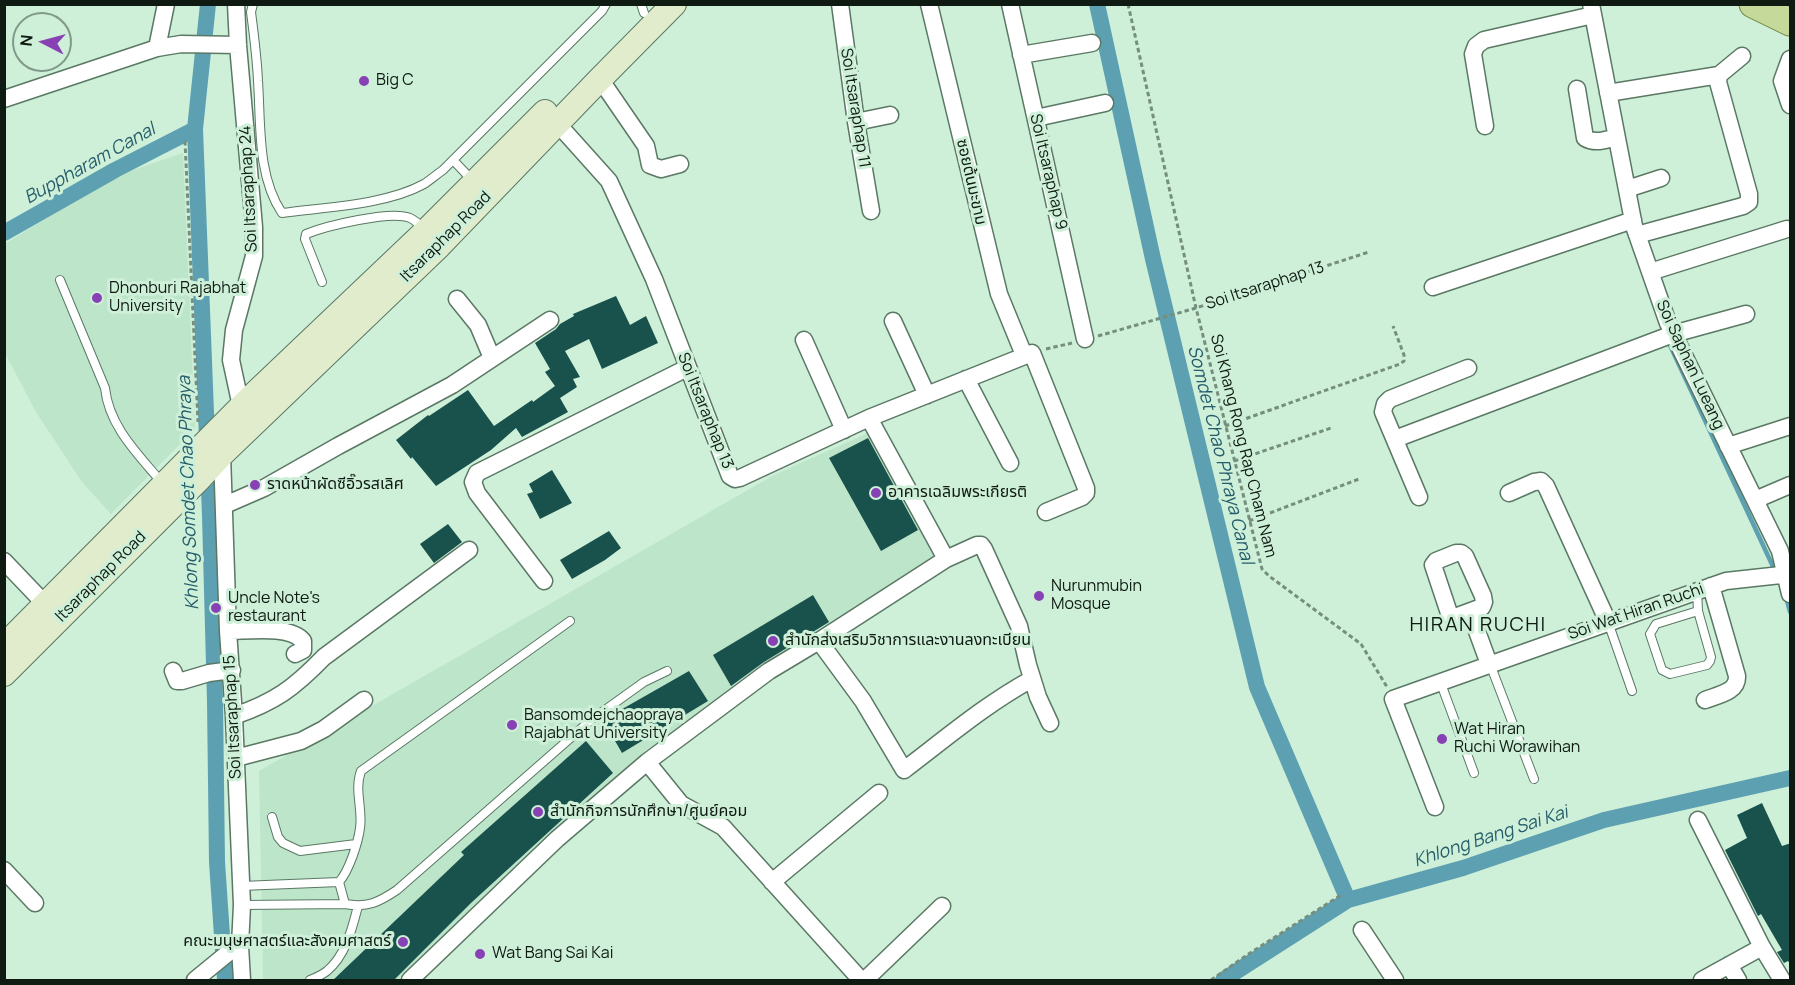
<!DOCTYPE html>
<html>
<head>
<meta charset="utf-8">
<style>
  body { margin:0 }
  #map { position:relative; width:1795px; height:985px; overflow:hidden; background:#ceefd8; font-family:Manrope,sans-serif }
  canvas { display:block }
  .frame { position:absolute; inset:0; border:6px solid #0e1a12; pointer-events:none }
  .north { position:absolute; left:12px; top:12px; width:60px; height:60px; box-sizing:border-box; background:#ceefd8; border:2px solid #819a89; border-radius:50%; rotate:276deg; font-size:16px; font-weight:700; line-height:24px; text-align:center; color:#0e1a12 }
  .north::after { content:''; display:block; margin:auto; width:21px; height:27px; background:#8741b5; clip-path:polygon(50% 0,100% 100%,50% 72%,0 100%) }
</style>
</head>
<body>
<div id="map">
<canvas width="1795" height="985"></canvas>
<div class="frame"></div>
<div class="north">N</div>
</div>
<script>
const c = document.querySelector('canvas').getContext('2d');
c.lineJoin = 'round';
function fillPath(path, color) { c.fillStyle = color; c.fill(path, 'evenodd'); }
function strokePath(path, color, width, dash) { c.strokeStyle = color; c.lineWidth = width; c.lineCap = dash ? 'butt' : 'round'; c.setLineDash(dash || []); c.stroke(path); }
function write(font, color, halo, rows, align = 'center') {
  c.font = font + ' Manrope,"Noto Sans Thai",sans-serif'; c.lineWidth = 6; c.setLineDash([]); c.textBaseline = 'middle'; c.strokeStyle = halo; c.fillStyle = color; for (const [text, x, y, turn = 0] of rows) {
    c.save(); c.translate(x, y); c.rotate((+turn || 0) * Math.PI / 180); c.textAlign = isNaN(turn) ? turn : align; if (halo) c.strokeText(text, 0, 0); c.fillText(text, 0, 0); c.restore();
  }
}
const built = new Path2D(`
  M 183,153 L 195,429 L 111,514 L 82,482 L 36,412 L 5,353 L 5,244 L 110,178 Z
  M 877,429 L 947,562 L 723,698 L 645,751 L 401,980 L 263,980 L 259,771 L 774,475 Z`);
const stream = new Path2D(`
  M 1668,341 L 1776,573
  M 1786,597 L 1790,612`);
const canal = new Path2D(`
  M 208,4 L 195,129 L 210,516 L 215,701 L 217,862 L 225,980
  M 1097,4 L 1153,259 L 1257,687 L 1348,900
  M 4,233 L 115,170 L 195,129
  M 1223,980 L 1348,900 L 1463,868 L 1604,820 L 1790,778`);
const building = new Path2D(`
  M 616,296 L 630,325 L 646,316 L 658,343 L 602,369 L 589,339 L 565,351 L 580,377 L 573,379 L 577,387 L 560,398 L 568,412 L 522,437 L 516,428 L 491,450 L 436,486 L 412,457 L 411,459 L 396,440 L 428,415 L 429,416 L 468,390 L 494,426 L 532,400 L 533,402 L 555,386 L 545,372 L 550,369 L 535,343 L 556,329 L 560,324 L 574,316 L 573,314 Z
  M 868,438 L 918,530 L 881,551 L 829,458 Z
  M 552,470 L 572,503 L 540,519 L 527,494 L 533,492 L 529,484 Z
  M 448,524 L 462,542 L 434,563 L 420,544 Z
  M 609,531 L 621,548 L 605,560 L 572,579 L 560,560 Z
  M 813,595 L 829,622 L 764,662 L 731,686 L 713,655 Z
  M 689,671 L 708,701 L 622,753 L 603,720 Z
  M 586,741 L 613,773 L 471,903 L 393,981 L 332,981 L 464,855 L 461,852 Z
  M 1762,803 L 1782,846 L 1791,843 L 1791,965 L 1788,961 L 1784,963 L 1777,952 L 1782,950 L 1761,914 L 1758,916 L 1725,850 L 1747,838 L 1737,815 Z`);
const path = new Path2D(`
  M 1128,4 L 1196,308 L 1262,569 L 1269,576 L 1361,644 L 1387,687
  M 185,141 L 198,422
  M 1098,336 L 1196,308 L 1369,252
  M 1046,349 L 1072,343
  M 1225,426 L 1400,364 L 1404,361 L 1404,355 L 1393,326
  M 1234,461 L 1331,428
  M 1249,521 L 1359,479
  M 1211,980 L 1247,955 L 1341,895`);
const lane = new Path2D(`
  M 253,4 L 251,12 C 254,35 257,58 258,81 C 261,124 257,176 282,213 C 325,207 386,205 424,184 C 430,180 436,175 443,170 L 602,11 L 606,4
  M 641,4 L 644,13
  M 453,160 L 472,180
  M 60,280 L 105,388 C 109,427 139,455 163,484
  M 322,282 L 305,239 L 306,234 C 326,226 391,210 410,218 C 415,220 421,226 425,230
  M 1697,590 L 1698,611 L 1711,657 L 1710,661 L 1707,665 L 1670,674 L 1662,670 L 1650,634 L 1656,624 L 1698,611
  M 1608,622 L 1632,691
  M 1490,664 L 1534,779
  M 1440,681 L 1474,773
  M 272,817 L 278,837 L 283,843 L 300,851 L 356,844
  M 339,882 L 345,904
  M 241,886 L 339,882 C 349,871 358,843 360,828 C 363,809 354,790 361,771 L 570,621
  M 242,905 L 345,904 C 368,908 379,902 397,890 L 591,720 L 644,682 L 667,671
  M 310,980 C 315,978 322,975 327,971 C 346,955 352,929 358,906`);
const street = new Path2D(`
  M 236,4 L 238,45 L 254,227 L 254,256 L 234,330 L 231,360 L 239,397 L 244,404
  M 840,4 L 856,122 L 871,211
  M 929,4 L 999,294 L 1024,355
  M 1010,4 L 1085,339
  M 1591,4 L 1634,226 L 1668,323 L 1780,551 L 1790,594
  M 157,48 L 166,4
  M 1021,55 L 1092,43
  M 1790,59 L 1782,81 L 1790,105
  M 600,79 L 646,146 L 650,165 L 661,169 L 680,164
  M 1577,89 L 1585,138 C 1595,144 1606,140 1616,137
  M 1608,93 L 1719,75
  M 4,99 L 157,48 L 181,44 L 238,45
  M 1036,118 L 1105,103
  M 856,122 L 890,115
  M 557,123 L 609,181 L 654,279 L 730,476 L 735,479 L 740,478 L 869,418 L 1032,353 L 1086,488 L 1086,493 L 1082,497 L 1046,512
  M 1485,126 L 1473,54 L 1476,46 L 1484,40 L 1593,15
  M 1627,189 L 1661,178
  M 1637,235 L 1743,206 L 1749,202 L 1749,194 L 1718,82 L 1719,75 L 1742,56
  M 1650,272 L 1787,229
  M 1433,287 L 1633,220
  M 457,299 L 478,325 L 492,358
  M 893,321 L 927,395
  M 804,340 L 844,430
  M 966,379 L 1010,463
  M 869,418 L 946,559
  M 1395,439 L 1673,334 L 1746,314
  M 1728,446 L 1790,426
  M 222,454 L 228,631 L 234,716 L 242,905 L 240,946 L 242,980
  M 1509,493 L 1534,482 L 1541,481 L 1546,486 L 1608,622
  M 1419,497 L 1383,412 L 1385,404 L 1390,399 L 1468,368
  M 1755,500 L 1790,485
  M 225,505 L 264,488 L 338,446 L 452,385 L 550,320
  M 1456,553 L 1461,553 L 1465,556 L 1483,596 L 1484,602 L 1482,607 L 1455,617 L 1451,616 L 1449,613 L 1433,565 L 1436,561 Z
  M 4,561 L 46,605
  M 544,581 L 477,493 L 473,482 L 477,473 L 687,368
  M 1470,612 L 1489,664
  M 228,631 C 248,631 290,625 303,641 L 303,650 L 295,654
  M 819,641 L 863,701 L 904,770 C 945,739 986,704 1032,679
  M 173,671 L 177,681 L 182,681 L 209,673 L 232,670
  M 1705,700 C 1718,695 1738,692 1737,676 L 1711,586
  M 234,716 C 275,702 294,688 324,657 L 469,550
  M 236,758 L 301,741 L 324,729 L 364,700
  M 647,762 L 681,804 L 723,827 L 861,980
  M 1435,807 L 1393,699 L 1726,581 L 1790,574
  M 1698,820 L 1762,947 L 1782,980
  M 4,870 L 35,903
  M 772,882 L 879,793
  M 1362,930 L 1395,980
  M 1729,965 L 1738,980
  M 195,980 L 228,953 L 240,946
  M 410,980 L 557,839 L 647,762 L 769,671 L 819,641 L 946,559 L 977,545 L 981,545 L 984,549 L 1019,626 L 1028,665 L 1038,697 L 1050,723
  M 865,980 L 942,906
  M 1702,980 L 1762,947`);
const secondary = new Path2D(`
  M 4,646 L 244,404 L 426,231 L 545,112
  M 4,674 L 198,480 L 222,454 L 439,246 L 600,79 L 674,4`);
const primary = new Path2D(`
  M 1753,4 L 1790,22`);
const markers = [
  [364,81,6,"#8741b5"],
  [97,298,6,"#8741b5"],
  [255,485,6,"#8741b5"],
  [876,493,6,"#8741b5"],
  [1039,596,6,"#8741b5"],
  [216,608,6,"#8741b5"],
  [773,641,6,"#8741b5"],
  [512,725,6,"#8741b5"],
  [1442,739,6,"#8741b5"],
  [538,812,6,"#8741b5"],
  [403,942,6,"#8741b5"],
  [480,954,6,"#8741b5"]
];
const poiNames = [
  ["Big C",376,81],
  ["Dhonburi Rajabhat",109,289],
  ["University",109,307],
  ["ราดหน้าผัดซีอิ๊วรสเลิศ",267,485],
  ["อาคารเฉลิมพระเกียรติ",888,493],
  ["Nurunmubin",1051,587],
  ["Mosque",1051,605],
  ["Uncle Note's",228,599],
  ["restaurant",228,617],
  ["สำนักส่งเสริมวิชาการและงานลงทะเบียน",785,641],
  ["Bansomdejchaopraya",524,716],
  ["Rajabhat University",524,734],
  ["Wat Hiran",1454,730],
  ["Ruchi Worawihan",1454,748],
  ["สำนักกิจการนักศึกษา/ศูนย์คอม",550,812],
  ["คณะมนุษศาสตร์และสังคมศาสตร์",391,942,"right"],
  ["Wat Bang Sai Kai",492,954]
];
const streetNames = [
  ["Soi Itsaraphap 11",855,108,81],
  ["Soi Itsaraphap 9",1048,172,77],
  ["ซอยต้นมะขาม",971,182,77],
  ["Soi Itsaraphap 24",249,189,-93],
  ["Itsaraphap Road",446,237,-45],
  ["Soi Itsaraphap 13",1265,286,-18],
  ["Soi Saphan Lueang",1690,365,65],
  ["Soi Itsaraphap 13",705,411,68],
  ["Soi Khang Rong Rap Cham Nam",1243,446,76],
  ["Itsaraphap Road",101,577,-45],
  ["Soi Wat Hiran Ruchi",1636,612,-19],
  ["Soi Itsaraphap 15",233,717,-93]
];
const waterNames = [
  ["Buppharam Canal",90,164,-29],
  ["Somdet Chao Phraya Canal",1220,455,76],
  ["Khlong Somdet Chao Phraya",189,493,-92],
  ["Khlong Bang Sai Kai",1491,837,-18]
];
const quarterNames = [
  ["HIRAN RUCHI",1478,625]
];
fillPath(built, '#bde5ca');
strokePath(stream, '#5da0b2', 4.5);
strokePath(canal, '#5da0b2', 16);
fillPath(building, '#19524d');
strokePath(lane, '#5a7864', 10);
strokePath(street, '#5a7864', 19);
strokePath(secondary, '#5a7864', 26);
strokePath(primary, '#6a863e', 29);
strokePath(path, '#768e7d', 3, [4.5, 3]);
strokePath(lane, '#fff', 8);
strokePath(street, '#fff', 16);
strokePath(secondary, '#e1eccc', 24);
strokePath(primary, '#c4d99a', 27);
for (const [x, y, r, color] of markers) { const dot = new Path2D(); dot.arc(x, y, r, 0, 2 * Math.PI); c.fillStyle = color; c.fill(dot); strokePath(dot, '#ceefd8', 2); }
write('16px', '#0e1a12', '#ceefd8', poiNames, 'left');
write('16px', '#0e1a12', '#ceefd8', streetNames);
write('italic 18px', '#255d6b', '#ceefd8', waterNames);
c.letterSpacing = '1.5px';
write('20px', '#0e1a12', '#ceefd8', quarterNames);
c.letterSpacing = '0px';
</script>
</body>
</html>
